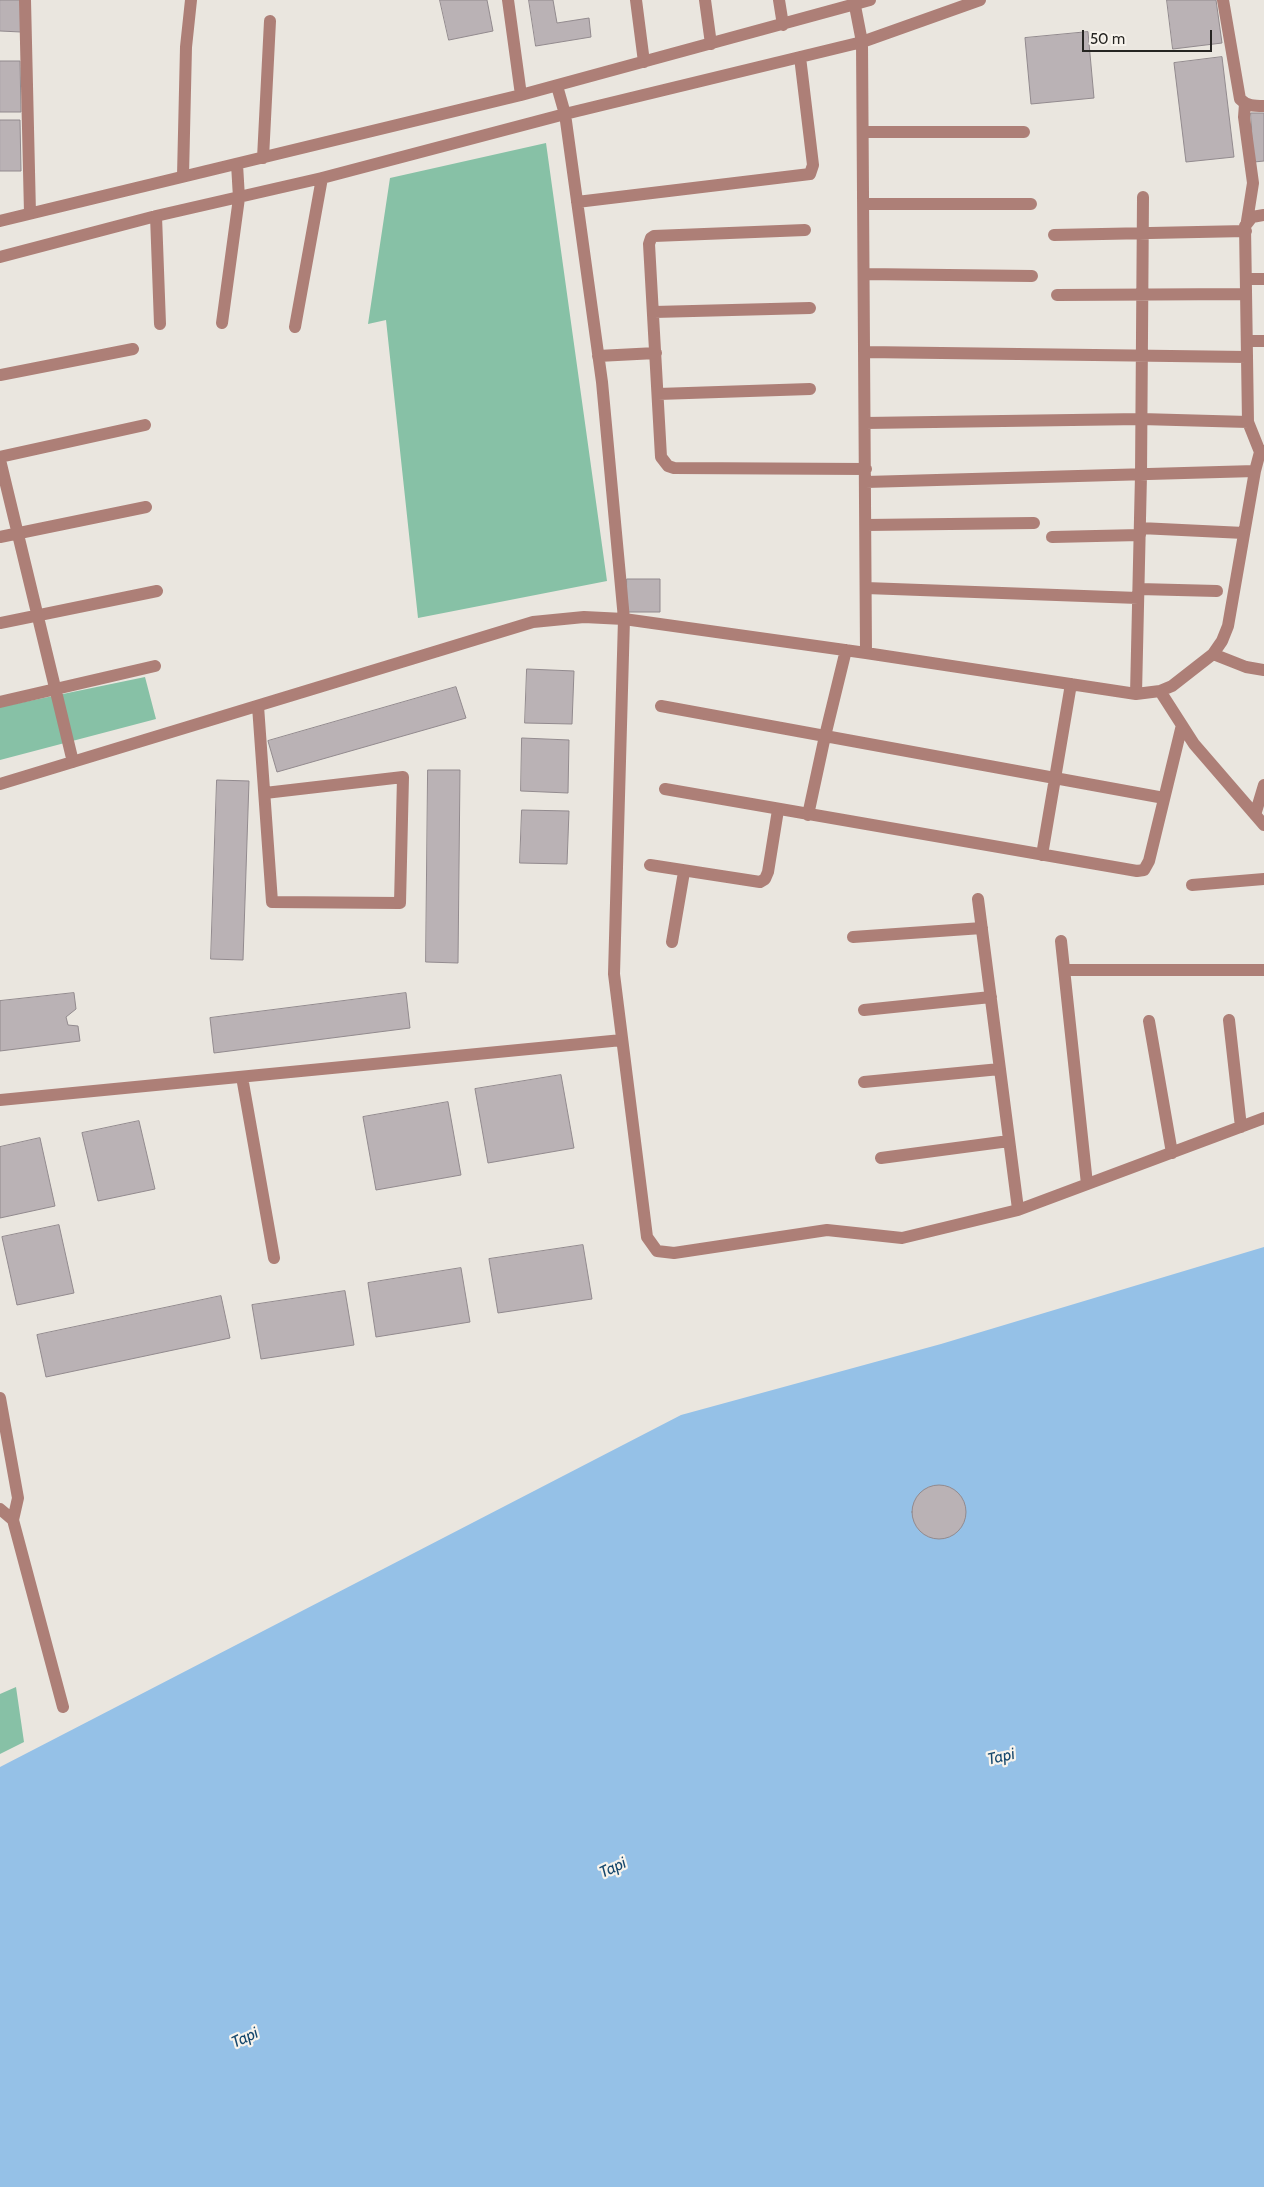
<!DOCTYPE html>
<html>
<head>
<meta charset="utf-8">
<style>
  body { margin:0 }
  #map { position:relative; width:1264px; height:2187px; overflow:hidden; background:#eae6df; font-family:Cabin,sans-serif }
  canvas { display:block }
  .scale { position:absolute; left:1082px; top:30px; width:130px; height:22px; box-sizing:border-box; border:2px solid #262522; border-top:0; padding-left:6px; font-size:15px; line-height:18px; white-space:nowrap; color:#262522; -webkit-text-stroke:4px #f7f3ec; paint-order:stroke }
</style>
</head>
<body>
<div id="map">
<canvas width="1264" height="2187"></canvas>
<div class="scale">50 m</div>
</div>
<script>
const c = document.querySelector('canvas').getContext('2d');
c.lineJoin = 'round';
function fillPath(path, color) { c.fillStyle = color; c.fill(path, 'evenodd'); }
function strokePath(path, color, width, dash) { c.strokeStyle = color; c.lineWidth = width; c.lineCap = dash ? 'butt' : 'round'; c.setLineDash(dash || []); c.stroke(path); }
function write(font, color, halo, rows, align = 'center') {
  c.font = font + ' Cabin,sans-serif'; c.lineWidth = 4.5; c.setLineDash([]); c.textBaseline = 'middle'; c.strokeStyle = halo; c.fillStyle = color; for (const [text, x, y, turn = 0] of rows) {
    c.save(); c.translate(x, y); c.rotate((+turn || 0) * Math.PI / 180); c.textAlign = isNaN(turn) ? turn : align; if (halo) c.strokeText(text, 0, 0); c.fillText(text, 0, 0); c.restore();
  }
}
const forest = new Path2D(`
  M 546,143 L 607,581 L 418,618 L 386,320 L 368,324 L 390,178 Z
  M 145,677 L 156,719 L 0,760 L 0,707 Z
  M 16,1687 L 24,1742 L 0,1754 L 0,1694 Z`);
const water = new Path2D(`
  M 1264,1247 L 1264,2187 L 0,2187 L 0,1767 L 681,1415 L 941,1344 Z`);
const building = new Path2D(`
  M 0,0 L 22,0 L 21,32 L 0,31 Z
  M 440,0 L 487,0 L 493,31 L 449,40 Z
  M 529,0 L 553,0 L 557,23 L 589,18 L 591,37 L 536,46 Z
  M 1167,0 L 1216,0 L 1222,43 L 1173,49 Z
  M 1088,32 L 1094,98 L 1031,104 L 1025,38 Z
  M 1222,57 L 1234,157 L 1186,162 L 1174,63 Z
  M 0,61 L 20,61 L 21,112 L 0,112 Z
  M 1251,113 L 1264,113 L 1264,161 L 1254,162 Z
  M 0,120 L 20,120 L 21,171 L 0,171 Z
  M 627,579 L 660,579 L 660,612 L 627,612 Z
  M 527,669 L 574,671 L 572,724 L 525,723 Z
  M 456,687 L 466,718 L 277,772 L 268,741 Z
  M 522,738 L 569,740 L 568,793 L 521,791 Z
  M 428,770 L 460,770 L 458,963 L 426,962 Z
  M 217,780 L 249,781 L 243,960 L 211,959 Z
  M 522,810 L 569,811 L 567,864 L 520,863 Z
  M 74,993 L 76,1009 L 66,1017 L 68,1025 L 78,1026 L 80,1041 L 0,1051 L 0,1001 Z
  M 406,993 L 410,1028 L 214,1053 L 210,1018 Z
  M 561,1075 L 574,1148 L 488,1163 L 475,1089 Z
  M 448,1102 L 461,1175 L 376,1190 L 363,1117 Z
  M 139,1121 L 155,1189 L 98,1201 L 82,1133 Z
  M 40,1138 L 55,1206 L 0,1218 L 0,1147 Z
  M 59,1225 L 74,1293 L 17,1305 L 2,1237 Z
  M 583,1245 L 592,1299 L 498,1313 L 489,1259 Z
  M 461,1268 L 470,1322 L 376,1337 L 368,1283 Z
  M 345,1291 L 354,1345 L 261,1359 L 252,1305 Z
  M 221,1296 L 230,1338 L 46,1377 L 37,1335 Z
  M912 1512a27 27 0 1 1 54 0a27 27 0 1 1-54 0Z`);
const minor = new Path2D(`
  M 25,0 L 30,213
  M 508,0 L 521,95
  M 636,0 L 644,62
  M 705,0 L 711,44
  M 779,0 L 783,25
  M 1223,0 L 1240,99 C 1247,106 1254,106 1264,106
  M 855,6 L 862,42 L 866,653
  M 557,86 L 565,114 L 602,382 L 624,619 L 614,974 L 647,1237 L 657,1251 L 674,1253 L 827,1230 L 902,1238 L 1018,1210 L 1264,1118
  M 1245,104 L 1244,117 L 1253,183 L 1247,221
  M 863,132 L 1024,132
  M 263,158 L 270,21
  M 183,176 L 186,47 L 191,0
  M 577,202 L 810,174 L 813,165 L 800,57
  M 864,204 L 1031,204
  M 156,216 L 160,324
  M 0,221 L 521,95 L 870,0
  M 805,230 L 654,236 L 651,238 L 649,244 L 661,457 L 668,466 L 674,468 L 866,469
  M 1054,235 L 1246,231
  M 0,257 L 156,216 L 322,178 L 565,114 L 862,42 L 980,0
  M 864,274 L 1032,276
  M 1246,279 L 1264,279
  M 1057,295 L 1246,294
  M 654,312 L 810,308
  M 222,323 L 239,198 L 237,164
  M 295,327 L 322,178
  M 1247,341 L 1264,341
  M 865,352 L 1247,357
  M 598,356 L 656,353
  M 0,375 L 133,349
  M 658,394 L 810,389
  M 865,423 L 1141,419 L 1248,422
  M 1260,452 L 1248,422 L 1245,226 L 1252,217 L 1264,215
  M 0,457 L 145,425
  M 0,460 L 73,762
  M 866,482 L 1255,471
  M 866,525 L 1034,523
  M 1140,528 L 1244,533
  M 0,537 L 146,507
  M 1052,537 L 1140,535
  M 866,588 L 1138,598
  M 1139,589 L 1217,591
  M 0,623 L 157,591
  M 1213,654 L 1246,667 L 1264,670
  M 1160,691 L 1194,744 L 1264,825
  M 1136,694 L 1141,475 L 1143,197
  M 0,702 L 155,666
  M 258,706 L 272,902 L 400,903 L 403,777 L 265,793
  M 661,706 L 1164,798
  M 0,784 L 533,622 L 584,617 L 624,619 L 866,653 L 1136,694 L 1160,691 L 1172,686 L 1213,654 L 1222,641 L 1228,626 L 1255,471 L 1260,452 L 1264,451
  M 665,789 L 1137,871 L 1144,870 L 1149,861 L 1182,725
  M 808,815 L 825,736 L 846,650
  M 1255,815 L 1264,785
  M 1042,855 L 1071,684
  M 650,865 L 760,882 L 765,879 L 768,872 L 778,810
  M 1192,885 L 1264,879
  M 978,899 L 1018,1209
  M 853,937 L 982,928
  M 1061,941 L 1087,1184
  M 672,942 L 684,872
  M 1065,970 L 1264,970
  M 864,1010 L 991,997
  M 1229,1020 L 1241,1127
  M 1149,1021 L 1172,1153
  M 242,1077 L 274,1258
  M 864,1082 L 1000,1069
  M 0,1100 L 622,1040
  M 881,1158 L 1009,1141
  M 0,1398 L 18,1498 L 13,1520 L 63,1707
  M 0,1509 L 13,1520`);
const waterNames = [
  ["Tapi",1001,1757,-13],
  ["Tapi",613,1868,-25],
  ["Tapi",245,2038,-25]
];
fillPath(forest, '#87c1a6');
fillPath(water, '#95c1e7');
fillPath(building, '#bab2b5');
strokePath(building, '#928a8e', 1);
strokePath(minor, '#ad7f77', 12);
write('italic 16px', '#16486d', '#f7f3ec', waterNames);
</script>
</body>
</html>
